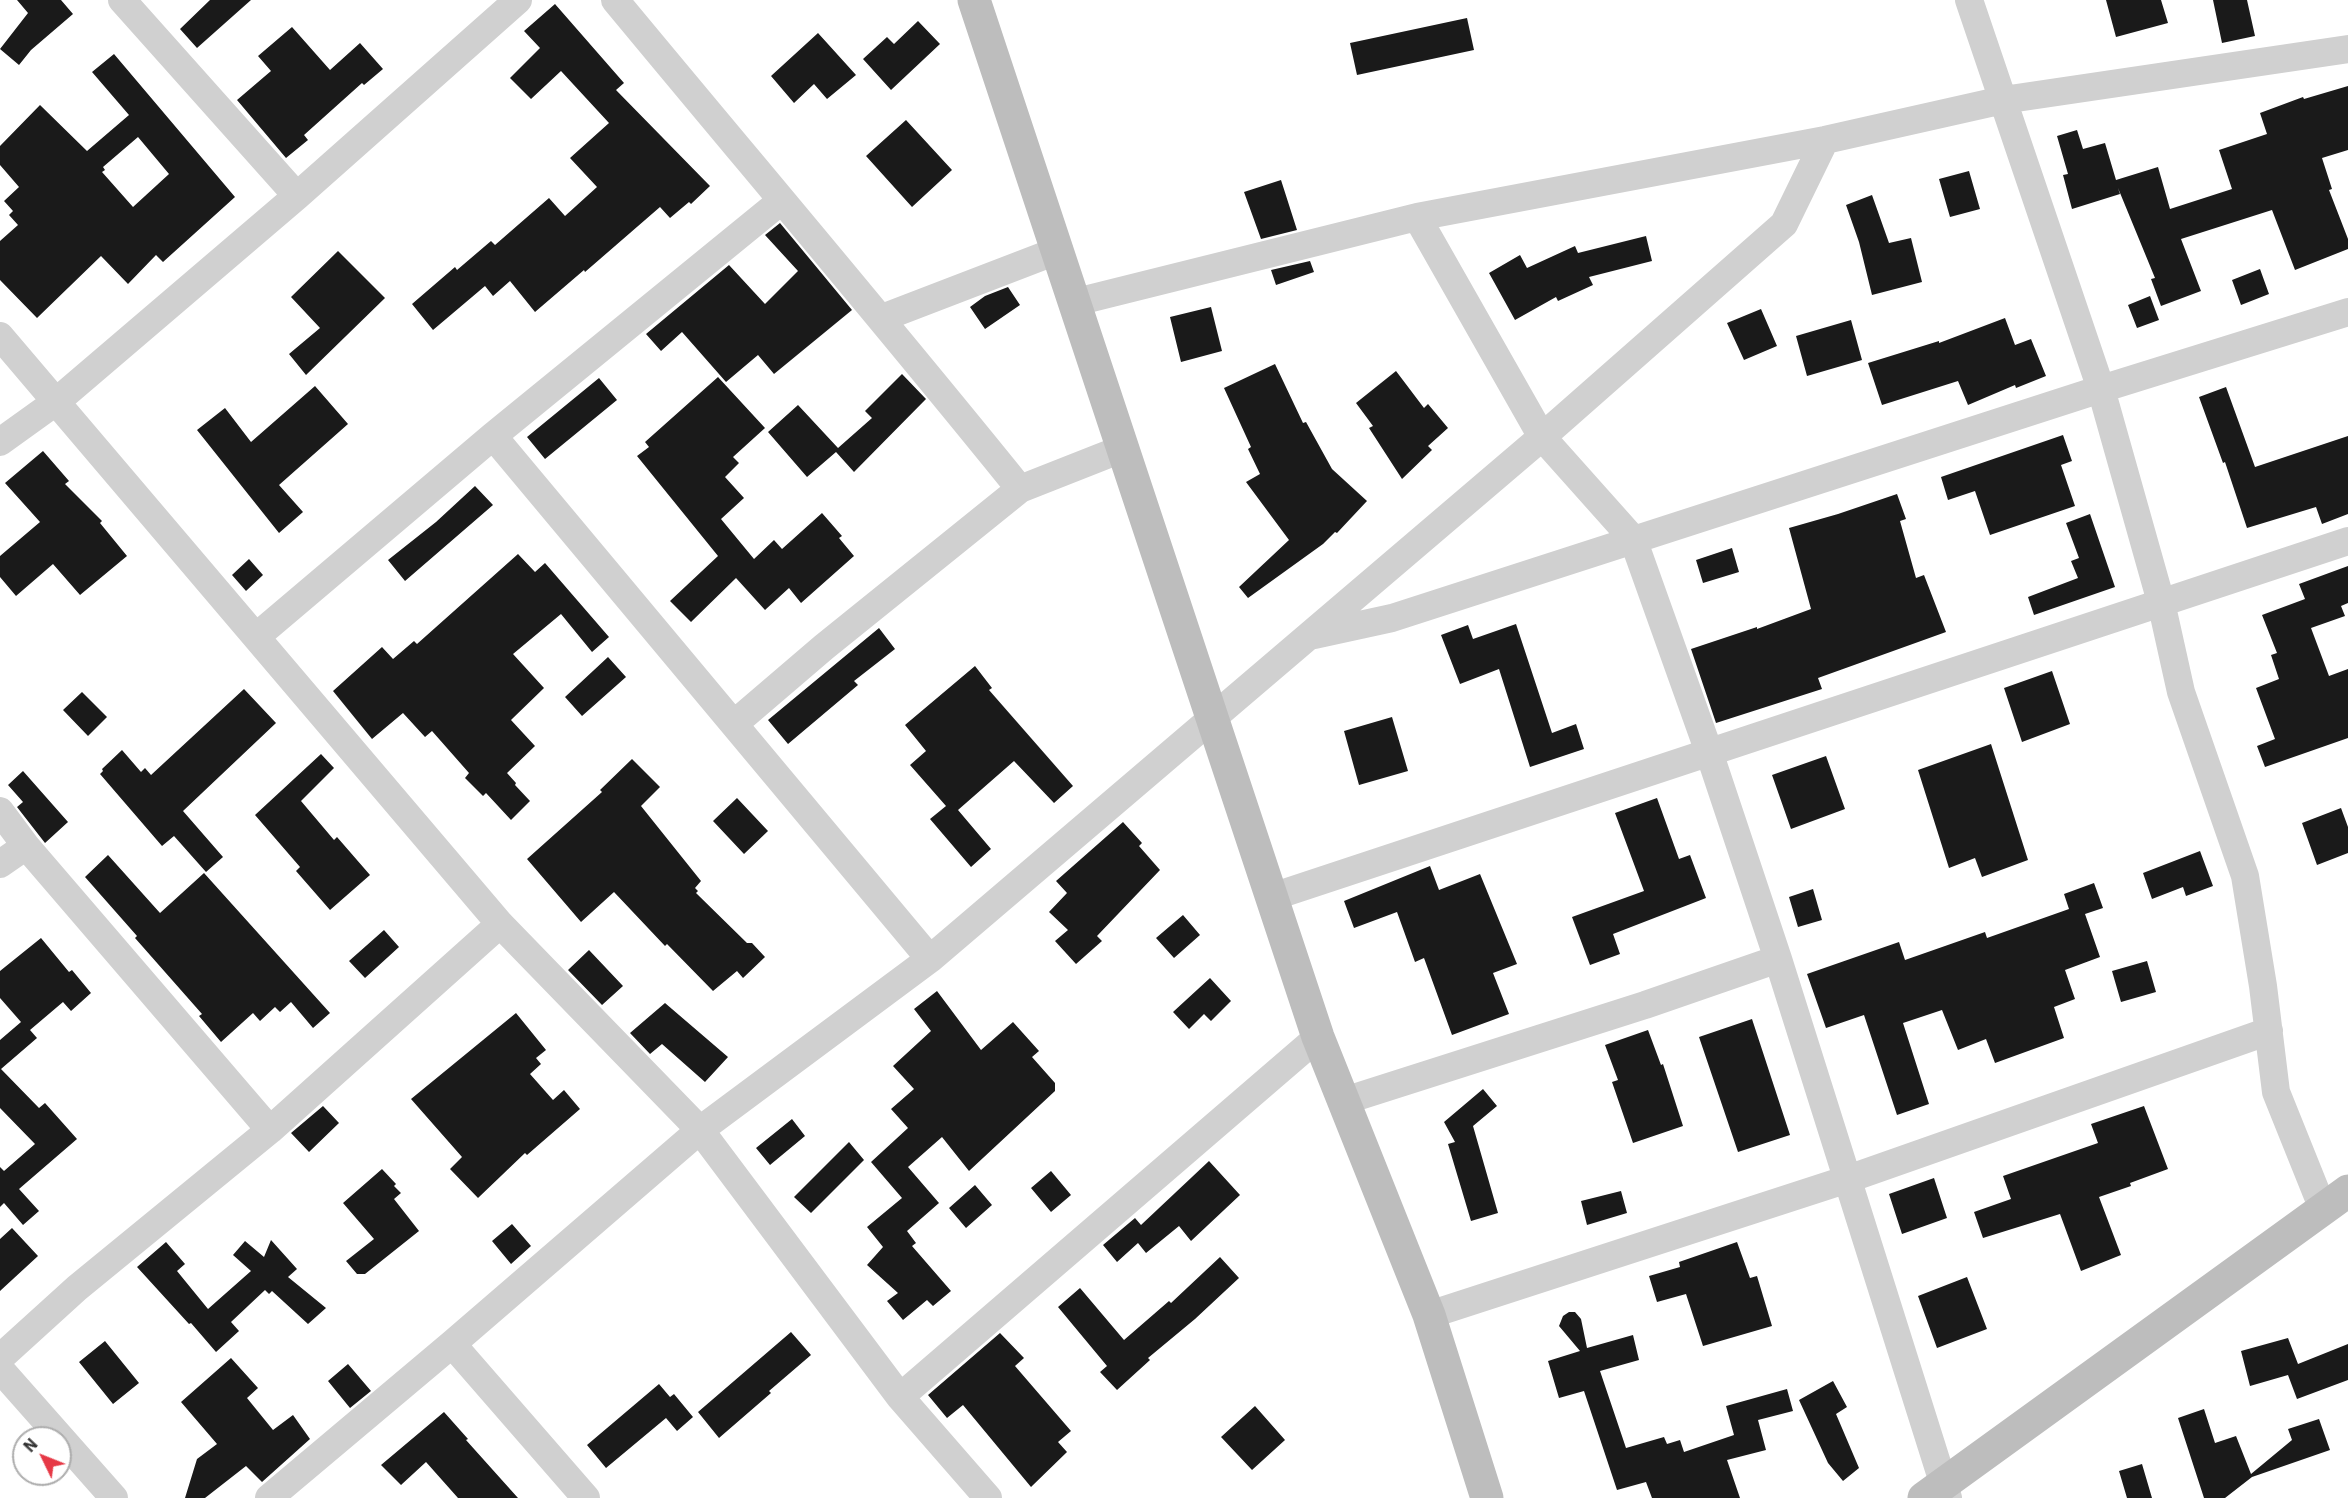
<!DOCTYPE html>
<html>
<head>
<meta charset="utf-8">
<style>
  body { margin:0 }
  #map { position:relative; width:2348px; height:1498px; overflow:hidden; background:#fff; font-family:"IBM Plex Sans",sans-serif }
  canvas { display:block }
  .north { position:absolute; left:12px; top:1426px; width:60px; height:60px; box-sizing:border-box; background:#fff; border:2px solid #adadad; border-radius:50%; rotate:313deg; font-size:16px; font-weight:700; line-height:24px; text-align:center; color:#333 }
  .north::after { content:''; display:block; margin:auto; width:21px; height:27px; background:#e63946; clip-path:polygon(50% 0,100% 100%,50% 72%,0 100%) }
</style>
</head>
<body>
<div id="map">
<canvas width="2348" height="1498"></canvas>
<div class="north">N</div>
</div>
<script>
const c = document.querySelector('canvas').getContext('2d');
c.lineJoin = 'round';
function fillPath(path, color) { c.fillStyle = color; c.fill(path, 'evenodd'); }
function strokePath(path, color, width, dash) { c.strokeStyle = color; c.lineWidth = width; c.lineCap = dash ? 'butt' : 'round'; c.setLineDash(dash || []); c.stroke(path); }
const building = new Path2D(`
  M 17,0 L 61,0 L 73,14 L 31,50 L 19,65 L 0,49 L 28,13 Z
  M 210,0 L 251,0 L 197,48 L 180,29 Z
  M 2106,0 L 2161,0 L 2168,23 L 2116,37 Z
  M 2213,0 L 2247,0 L 2255,36 L 2222,43 Z
  M 555,4 L 624,83 L 616,90 L 710,186 L 691,204 L 689,202 L 670,218 L 660,207 L 585,272 L 584,270 L 535,312 L 510,281 L 493,296 L 485,286 L 433,330 L 412,304 L 455,267 L 457,270 L 491,241 L 495,245 L 549,198 L 565,216 L 597,187 L 570,158 L 609,123 L 561,71 L 531,99 L 510,78 L 540,48 L 524,31 Z
  M 1467,18 L 1474,50 L 1357,75 L 1350,43 Z
  M 918,21 L 940,44 L 891,90 L 863,59 L 887,37 L 894,44 Z
  M 292,27 L 330,70 L 360,43 L 383,69 L 364,85 L 362,83 L 304,135 L 308,140 L 286,158 L 237,100 L 271,71 L 258,56 Z
  M 818,33 L 856,75 L 827,99 L 814,84 L 794,103 L 771,76 Z
  M 114,54 L 235,197 L 163,262 L 156,255 L 128,284 L 101,256 L 37,318 L 0,280 L 0,241 L 18,225 L 9,215 L 13,211 L 4,201 L 19,187 L 0,165 L 0,146 L 40,105 L 87,151 L 129,115 L 92,72 ZM 138,137 L 169,174 L 133,207 L 102,172 L 105,170 L 103,167 Z
  M 2348,86 L 2348,150 L 2322,158 L 2332,189 L 2329,190 L 2348,239 L 2348,249 L 2295,270 L 2272,210 L 2181,239 L 2201,291 L 2161,306 L 2151,279 L 2155,278 L 2118,188 L 2120,194 L 2072,209 L 2063,175 L 2068,174 L 2057,136 L 2077,130 L 2083,149 L 2105,143 L 2116,180 L 2158,167 L 2170,209 L 2232,189 L 2219,150 L 2267,134 L 2260,113 L 2303,97 L 2304,99 Z
  M 906,120 L 952,170 L 912,207 L 866,156 Z
  M 1969,171 L 1980,209 L 1950,217 L 1939,179 Z
  M 1281,180 L 1297,230 L 1261,239 L 1244,192 Z
  M 1872,195 L 1889,243 L 1911,238 L 1922,282 L 1872,295 L 1859,242 L 1846,205 Z
  M 780,223 L 852,310 L 774,374 L 758,355 L 726,382 L 682,332 L 661,351 L 646,334 L 729,265 L 765,304 L 798,271 L 765,235 Z
  M 1646,236 L 1652,261 L 1589,277 L 1593,285 L 1558,301 L 1556,297 L 1515,320 L 1489,273 L 1520,255 L 1527,268 L 1575,246 L 1578,253 Z
  M 338,251 L 385,298 L 306,375 L 289,354 L 320,328 L 291,297 Z
  M 1310,261 L 1314,272 L 1276,285 L 1271,270 Z
  M 2260,269 L 2269,294 L 2241,305 L 2232,280 Z
  M 1008,287 L 1020,305 L 985,329 L 970,307 L 985,296 Z
  M 2150,296 L 2159,320 L 2137,328 L 2128,305 Z
  M 1211,307 L 1222,351 L 1181,362 L 1170,317 Z
  M 1761,309 L 1777,346 L 1744,360 L 1727,323 Z
  M 2005,318 L 2015,345 L 2031,339 L 2046,376 L 2016,388 L 2015,385 L 1968,405 L 1958,381 L 1882,405 L 1868,363 L 1939,341 L 1939,343 Z
  M 1851,320 L 1862,360 L 1807,376 L 1796,336 Z
  M 1275,364 L 1303,423 L 1306,422 L 1332,469 L 1367,501 L 1337,533 L 1335,532 L 1323,544 L 1248,598 L 1239,587 L 1289,540 L 1246,482 L 1260,474 L 1248,449 L 1251,447 L 1224,388 Z
  M 1396,371 L 1424,408 L 1428,404 L 1448,428 L 1428,446 L 1432,450 L 1402,479 L 1369,428 L 1373,426 L 1356,403 Z
  M 902,374 L 926,399 L 854,472 L 836,452 L 807,477 L 768,432 L 798,405 L 838,448 L 872,418 L 865,411 Z
  M 718,377 L 765,428 L 733,457 L 739,463 L 725,477 L 744,498 L 721,519 L 754,559 L 774,540 L 782,549 L 822,513 L 842,536 L 839,538 L 854,556 L 801,603 L 789,588 L 765,610 L 736,578 L 691,622 L 670,601 L 718,556 L 637,456 L 649,447 L 645,442 Z
  M 599,378 L 617,400 L 545,459 L 527,437 Z
  M 315,386 L 348,424 L 279,485 L 303,512 L 279,533 L 197,430 L 225,408 L 251,442 Z
  M 2226,387 L 2255,467 L 2348,436 L 2348,514 L 2322,524 L 2316,507 L 2247,528 L 2225,462 L 2223,463 L 2199,397 Z
  M 2063,435 L 2072,461 L 2061,465 L 2075,506 L 1990,535 L 1975,491 L 1948,500 L 1941,477 Z
  M 43,451 L 69,481 L 65,484 L 102,521 L 100,523 L 127,556 L 80,595 L 53,564 L 16,596 L 0,577 L 0,556 L 40,522 L 5,483 Z
  M 475,486 L 493,505 L 405,581 L 388,560 L 436,522 Z
  M 1897,494 L 1906,519 L 1900,521 L 1916,578 L 1924,575 L 1946,632 L 1818,678 L 1822,689 L 1716,723 L 1691,649 L 1757,627 L 1757,629 L 1811,609 L 1789,528 L 1838,514 Z
  M 2090,514 L 2115,587 L 2034,615 L 2028,597 L 2078,578 L 2071,561 L 2079,558 L 2066,523 Z
  M 1732,548 L 1739,572 L 1703,583 L 1696,560 Z
  M 518,554 L 535,572 L 545,563 L 609,637 L 592,652 L 561,614 L 513,654 L 544,688 L 511,720 L 535,746 L 507,773 L 516,783 L 515,785 L 530,801 L 511,820 L 486,793 L 483,796 L 465,778 L 469,773 L 432,731 L 425,737 L 403,713 L 372,739 L 333,691 L 382,647 L 393,659 L 414,641 L 417,644 Z
  M 249,559 L 263,575 L 246,591 L 232,575 Z
  M 2348,566 L 2348,603 L 2341,606 L 2345,616 L 2311,628 L 2329,676 L 2348,669 L 2348,738 L 2265,767 L 2257,746 L 2275,739 L 2256,688 L 2279,679 L 2271,655 L 2277,653 L 2262,615 L 2305,599 L 2299,584 Z
  M 1516,624 L 1552,733 L 1576,724 L 1584,749 L 1530,767 L 1499,669 L 1460,684 L 1441,635 L 1468,625 L 1473,639 Z
  M 879,628 L 895,649 L 854,681 L 858,685 L 788,744 L 768,720 Z
  M 608,657 L 626,677 L 582,716 L 565,697 Z
  M 975,666 L 992,688 L 989,690 L 1073,786 L 1054,803 L 1014,761 L 958,810 L 991,849 L 971,867 L 930,819 L 946,806 L 910,765 L 926,751 L 905,725 Z
  M 2052,671 L 2070,724 L 2022,742 L 2004,688 Z
  M 244,689 L 276,723 L 183,811 L 223,857 L 206,872 L 174,836 L 162,846 L 100,774 L 103,771 L 102,769 L 122,750 L 141,772 L 145,768 L 151,775 Z
  M 82,692 L 107,717 L 88,736 L 63,710 Z
  M 1392,717 L 1408,771 L 1359,785 L 1344,731 Z
  M 1991,744 L 2028,860 L 1982,877 L 1975,858 L 1949,868 L 1918,770 Z
  M 321,754 L 334,768 L 301,801 L 334,840 L 337,837 L 370,875 L 330,910 L 296,871 L 300,867 L 255,815 Z
  M 1826,756 L 1845,809 L 1791,829 L 1772,775 Z
  M 632,759 L 660,787 L 641,806 L 701,881 L 695,888 L 698,891 L 696,893 L 747,943 L 752,943 L 765,957 L 743,978 L 737,971 L 713,991 L 667,944 L 665,946 L 614,892 L 581,922 L 527,859 L 602,792 L 600,790 Z
  M 23,771 L 68,822 L 45,843 L 17,807 L 23,802 L 8,785 Z
  M 737,798 L 768,831 L 744,854 L 713,821 Z
  M 1657,798 L 1679,859 L 1690,855 L 1706,898 L 1613,934 L 1620,954 L 1590,965 L 1572,917 L 1644,891 L 1615,813 Z
  M 2341,808 L 2348,827 L 2348,853 L 2317,865 L 2302,823 Z
  M 1123,822 L 1142,843 L 1139,846 L 1160,870 L 1097,936 L 1102,941 L 1076,964 L 1055,941 L 1068,930 L 1049,912 L 1067,893 L 1056,881 Z
  M 2200,851 L 2213,886 L 2186,896 L 2183,887 L 2152,899 L 2143,873 Z
  M 108,855 L 160,913 L 204,873 L 330,1013 L 313,1028 L 291,1002 L 280,1012 L 275,1007 L 260,1021 L 253,1013 L 221,1042 L 199,1016 L 202,1014 L 135,938 L 137,936 L 85,877 Z
  M 1430,866 L 1439,890 L 1480,874 L 1517,964 L 1493,973 L 1509,1014 L 1452,1035 L 1424,958 L 1415,962 L 1397,912 L 1354,928 L 1344,901 Z
  M 2094,883 L 2103,908 L 2085,914 L 2100,957 L 2065,970 L 2075,999 L 2054,1007 L 2064,1038 L 1995,1063 L 1986,1039 L 1958,1050 L 1942,1010 L 1903,1023 L 1929,1104 L 1897,1115 L 1864,1015 L 1826,1028 L 1807,974 L 1899,942 L 1905,960 L 1985,932 L 1987,938 L 2069,909 L 2064,894 Z
  M 1813,889 L 1822,920 L 1798,927 L 1789,897 Z
  M 1183,915 L 1200,935 L 1174,958 L 1156,938 Z
  M 384,930 L 399,947 L 365,978 L 349,961 Z
  M 41,938 L 69,972 L 72,970 L 91,993 L 71,1011 L 63,1002 L 30,1030 L 37,1038 L 1,1069 L 39,1108 L 45,1103 L 77,1139 L 19,1189 L 39,1211 L 23,1225 L 4,1203 L 0,1207 L 0,1167 L 4,1171 L 35,1144 L 0,1108 L 0,1040 L 21,1022 L 0,998 L 0,971 Z
  M 589,950 L 623,986 L 602,1005 L 568,970 Z
  M 2147,961 L 2156,992 L 2121,1002 L 2112,971 Z
  M 1210,978 L 1231,1001 L 1211,1021 L 1204,1014 L 1189,1029 L 1173,1012 Z
  M 937,991 L 981,1050 L 1013,1022 L 1039,1051 L 1032,1057 L 1055,1083 L 1055,1091 L 969,1171 L 942,1137 L 908,1167 L 939,1203 L 907,1231 L 916,1243 L 912,1246 L 951,1291 L 933,1306 L 927,1300 L 903,1320 L 887,1301 L 898,1293 L 867,1265 L 883,1247 L 867,1227 L 902,1198 L 871,1162 L 908,1128 L 891,1109 L 914,1089 L 893,1066 L 931,1031 L 914,1009 Z
  M 665,1003 L 728,1057 L 705,1082 L 662,1044 L 650,1054 L 630,1033 Z
  M 516,1013 L 546,1050 L 536,1058 L 541,1064 L 530,1074 L 553,1100 L 564,1090 L 580,1109 L 527,1155 L 525,1153 L 478,1198 L 450,1169 L 462,1157 L 411,1099 Z
  M 1752,1019 L 1790,1135 L 1738,1152 L 1699,1037 Z
  M 1648,1030 L 1661,1065 L 1663,1064 L 1683,1126 L 1633,1143 L 1612,1082 L 1618,1080 L 1605,1045 Z
  M 1483,1089 L 1497,1106 L 1473,1126 L 1498,1213 L 1471,1221 L 1448,1144 L 1455,1142 L 1444,1122 Z
  M 323,1106 L 339,1123 L 309,1152 L 291,1133 Z
  M 2144,1106 L 2168,1169 L 2130,1183 L 2131,1186 L 2099,1197 L 2121,1255 L 2081,1271 L 2060,1214 L 1983,1238 L 1974,1212 L 2011,1199 L 2003,1176 L 2098,1143 L 2091,1124 Z
  M 792,1119 L 805,1136 L 770,1165 L 756,1148 Z
  M 849,1142 L 864,1160 L 811,1213 L 794,1197 Z
  M 1209,1161 L 1240,1195 L 1191,1241 L 1179,1226 L 1146,1253 L 1138,1243 L 1117,1262 L 1103,1245 L 1135,1218 L 1141,1225 Z
  M 382,1169 L 396,1184 L 394,1186 L 401,1193 L 394,1199 L 419,1231 L 365,1274 L 357,1274 L 346,1261 L 374,1239 L 343,1203 Z
  M 1051,1171 L 1071,1195 L 1051,1212 L 1031,1188 Z
  M 1934,1178 L 1947,1218 L 1902,1234 L 1889,1194 Z
  M 975,1185 L 992,1205 L 966,1228 L 949,1208 Z
  M 1621,1191 L 1627,1213 L 1587,1225 L 1581,1201 Z
  M 512,1224 L 531,1246 L 511,1264 L 492,1241 Z
  M 12,1228 L 38,1256 L 0,1291 L 0,1239 Z
  M 271,1240 L 297,1269 L 288,1277 L 326,1308 L 308,1324 L 272,1291 L 269,1294 L 265,1290 L 231,1322 L 239,1331 L 216,1352 L 191,1323 L 189,1324 L 137,1267 L 166,1242 L 185,1264 L 177,1271 L 208,1309 L 251,1271 L 233,1255 L 245,1241 L 264,1257 Z
  M 1737,1242 L 1750,1278 L 1757,1276 L 1772,1326 L 1703,1346 L 1686,1294 L 1657,1302 L 1649,1276 L 1680,1267 L 1679,1262 Z
  M 1220,1257 L 1239,1278 L 1195,1319 L 1148,1358 L 1150,1360 L 1117,1390 L 1100,1372 L 1107,1366 L 1058,1307 L 1080,1288 L 1124,1340 L 1169,1301 L 1171,1303 Z
  M 1967,1277 L 1987,1329 L 1937,1348 L 1918,1296 Z
  M 1569,1312 L 1575,1312 L 1581,1319 L 1587,1348 L 1633,1335 L 1639,1360 L 1600,1371 L 1626,1448 L 1664,1437 L 1667,1444 L 1680,1440 L 1684,1452 L 1734,1435 L 1726,1406 L 1787,1389 L 1793,1411 L 1758,1420 L 1766,1450 L 1727,1460 L 1740,1498 L 1652,1498 L 1646,1482 L 1617,1490 L 1584,1391 L 1559,1398 L 1548,1361 L 1580,1351 L 1559,1326 L 1563,1316 Z
  M 791,1332 L 811,1355 L 769,1391 L 771,1393 L 719,1438 L 698,1412 Z
  M 1000,1333 L 1024,1358 L 1015,1366 L 1071,1431 L 1058,1442 L 1067,1452 L 1031,1487 L 963,1405 L 947,1418 L 928,1395 Z
  M 2288,1338 L 2298,1364 L 2348,1344 L 2348,1380 L 2297,1399 L 2288,1375 L 2250,1386 L 2241,1351 Z
  M 105,1341 L 139,1383 L 113,1404 L 79,1362 Z
  M 231,1358 L 258,1388 L 247,1398 L 273,1430 L 293,1415 L 310,1439 L 262,1482 L 246,1466 L 205,1498 L 185,1498 L 197,1459 L 217,1444 L 181,1402 Z
  M 348,1364 L 371,1391 L 350,1408 L 328,1381 Z
  M 1833,1381 L 1847,1407 L 1836,1414 L 1859,1468 L 1843,1481 L 1828,1463 L 1799,1400 Z
  M 659,1384 L 670,1397 L 674,1394 L 693,1417 L 677,1431 L 666,1418 L 606,1468 L 587,1445 Z
  M 1255,1406 L 1285,1440 L 1252,1470 L 1221,1437 Z
  M 2204,1409 L 2215,1443 L 2236,1436 L 2251,1474 L 2292,1440 L 2288,1429 L 2319,1419 L 2330,1450 L 2252,1477 L 2225,1498 L 2204,1498 L 2178,1418 Z
  M 444,1412 L 468,1439 L 466,1440 L 518,1498 L 458,1498 L 426,1462 L 401,1485 L 381,1465 Z
  M 2142,1464 L 2152,1498 L 2127,1498 L 2119,1471 Z`);
const street = new Path2D(`
  M 122,0 L 297,196
  M 615,0 C 750,163 887,324 1020,489
  M 1969,0 L 2101,389 L 2161,602 L 2181,692 L 2245,876 L 2263,986 L 2276,1092 L 2323,1209
  M 1417,217 L 1542,437 L 1633,539 L 1709,752 L 1778,959 L 1948,1498
  M 1076,302 L 1417,217 L 1825,140 L 2003,100 L 2348,49
  M 882,318 L 1059,250
  M 0,336 L 500,924 L 700,1130 L 900,1397 L 988,1498
  M 493,436 L 930,959
  M 0,442 L 57,401 L 297,196 L 518,0
  M 1314,635 L 1392,618 L 2101,389 L 2348,312
  M 257,636 L 493,436 L 781,201
  M 734,724 L 824,647 L 1020,489 L 1124,448
  M 0,811 L 26,846 L 270,1130
  M 0,864 L 26,846
  M 1272,897 L 2348,541
  M 1344,1101 L 1645,1005 L 1778,959
  M 1429,1315 L 1848,1179 L 2269,1031
  M 452,1344 L 586,1498
  M 0,1358 L 77,1288 L 270,1130 L 500,924
  M 0,1369 L 114,1498
  M 900,1397 L 1318,1037
  M 269,1498 L 452,1344 L 700,1130 L 930,959 L 1542,437 L 1784,224 L 1825,140`);
const secondary = new Path2D(`
  M 974,0 L 1318,1037 L 1429,1315 L 1487,1498
  M 1924,1498 L 2348,1191`);
fillPath(building, '#1a1a1a');
strokePath(street, '#d0d0d0', 28);
strokePath(secondary, '#bdbdbd', 33);
</script>
</body>
</html>
